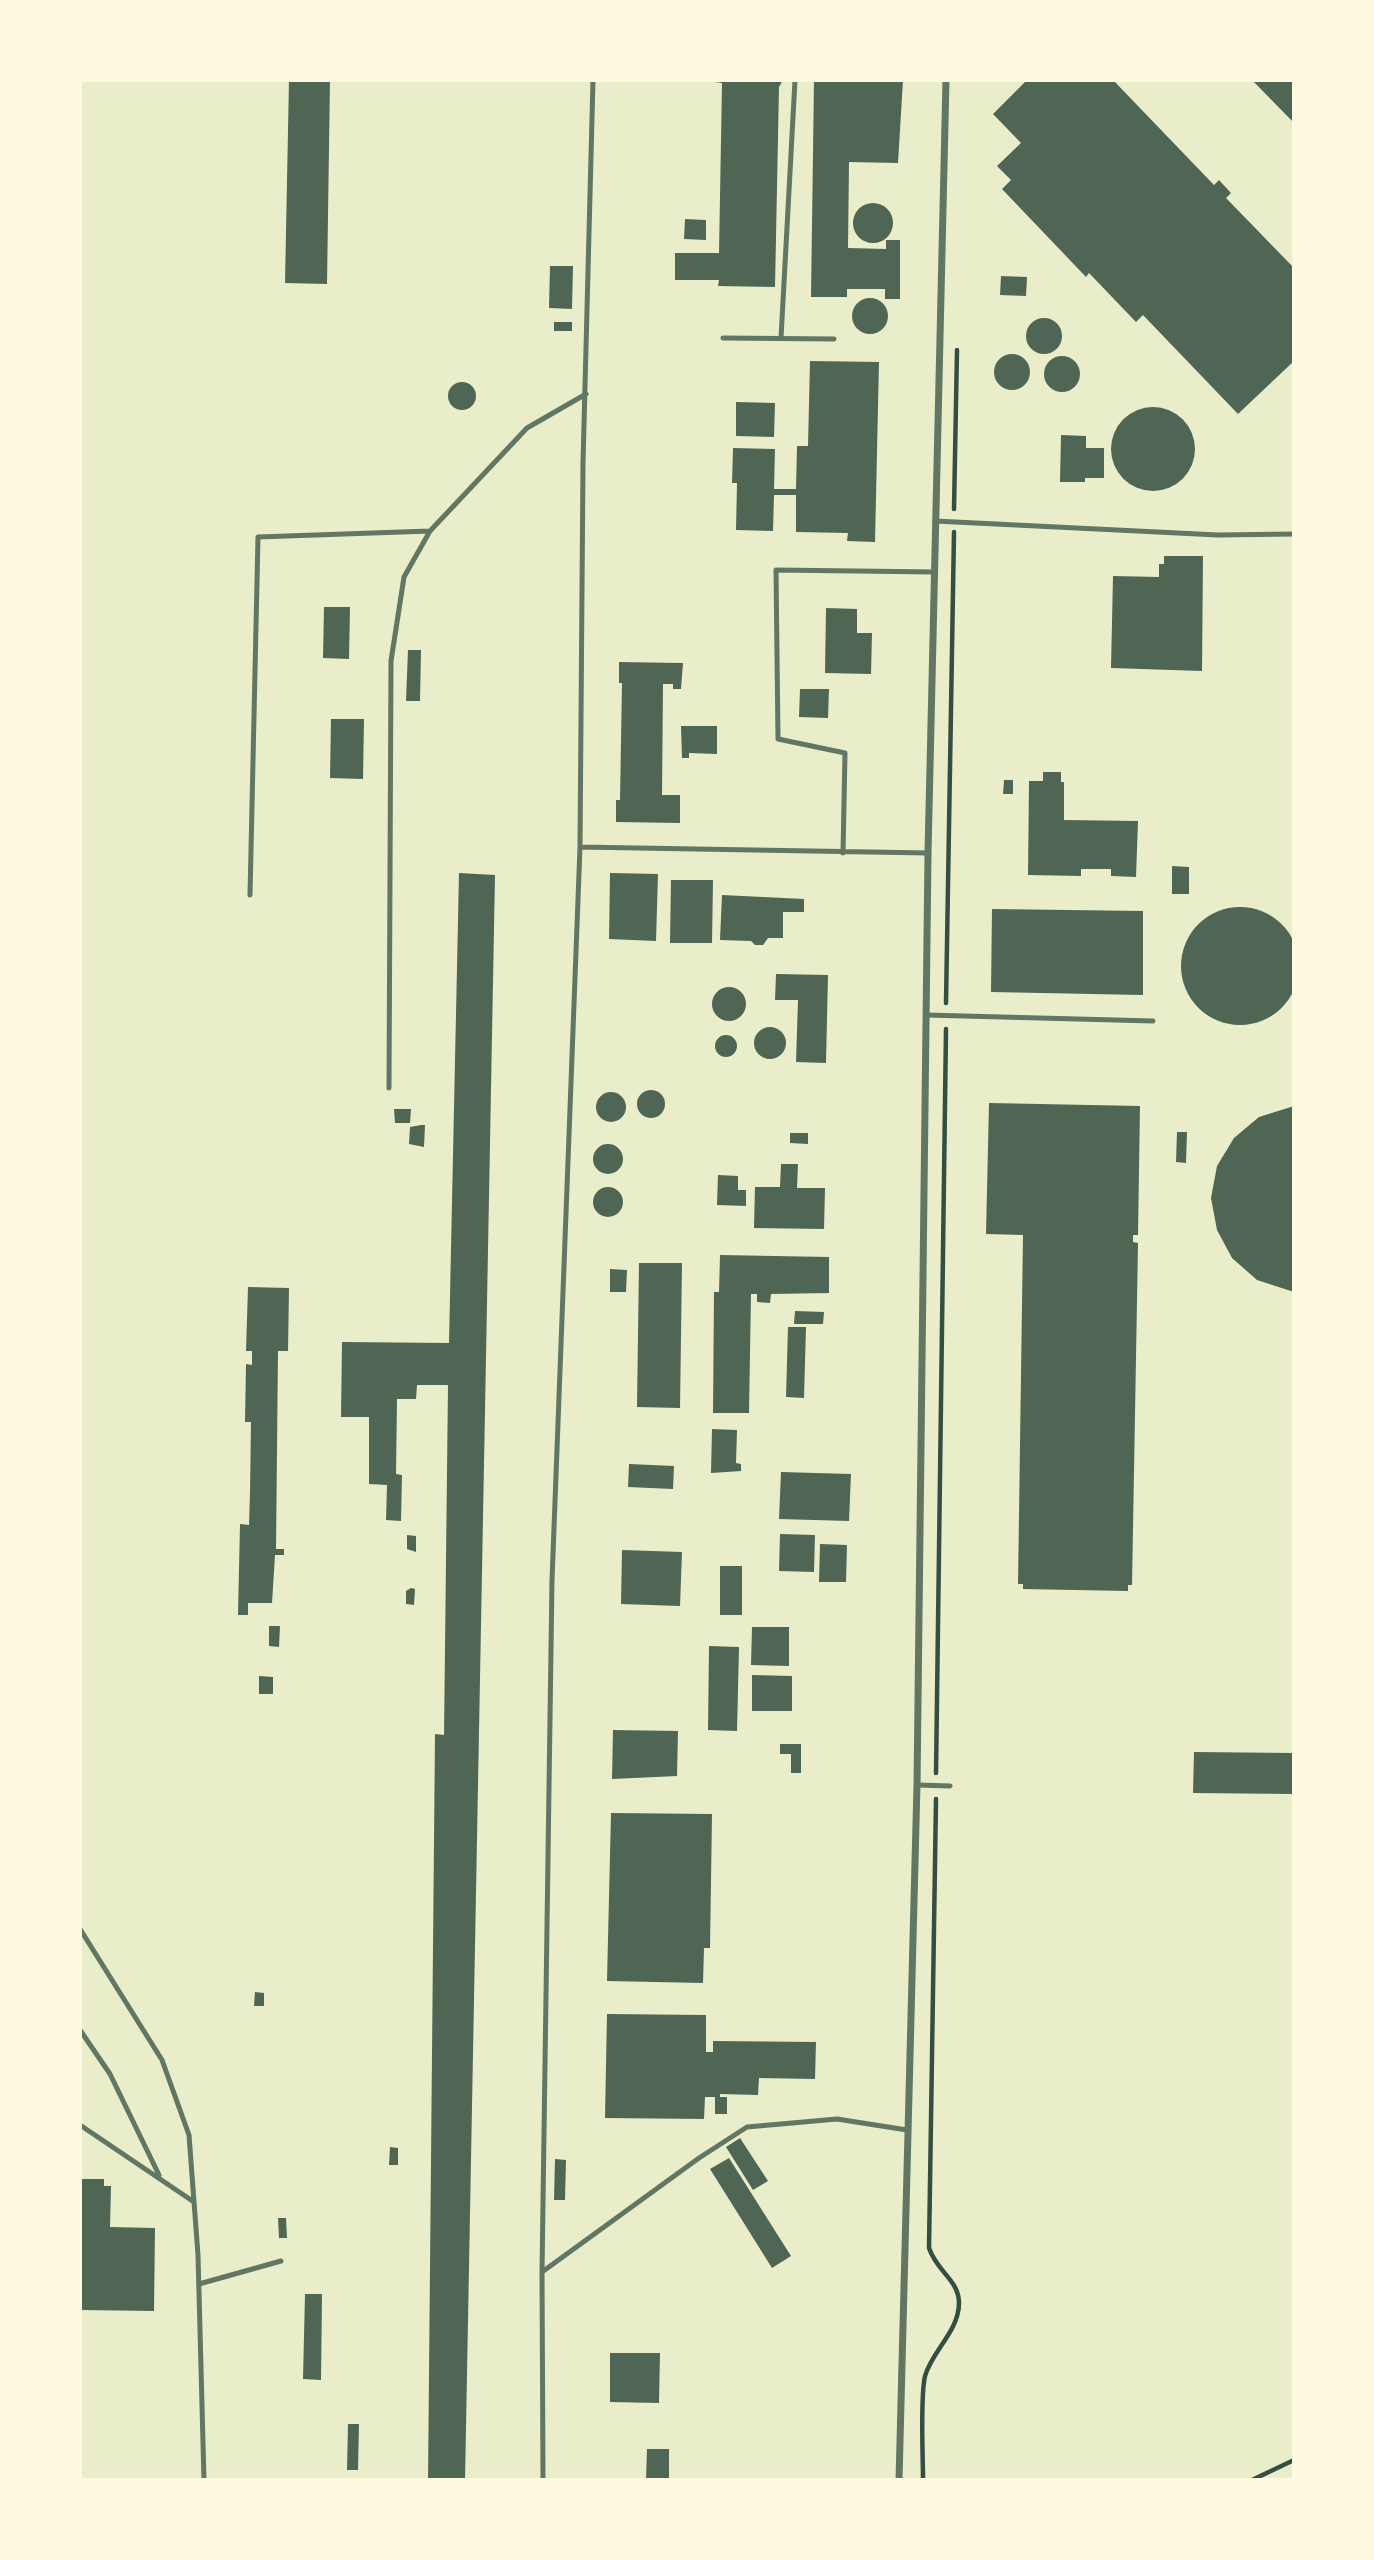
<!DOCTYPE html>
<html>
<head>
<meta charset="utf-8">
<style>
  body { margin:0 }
  #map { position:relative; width:1374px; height:2560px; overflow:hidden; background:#e9edc9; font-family:"Archivo Narrow",sans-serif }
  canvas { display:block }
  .frame { position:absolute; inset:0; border:82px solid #fefae0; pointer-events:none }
</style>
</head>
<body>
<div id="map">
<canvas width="1374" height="2560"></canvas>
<div class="frame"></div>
</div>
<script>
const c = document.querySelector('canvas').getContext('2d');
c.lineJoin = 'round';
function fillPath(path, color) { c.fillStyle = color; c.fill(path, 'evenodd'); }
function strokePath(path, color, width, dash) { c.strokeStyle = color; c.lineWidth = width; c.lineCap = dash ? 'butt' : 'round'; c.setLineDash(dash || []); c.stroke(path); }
const building = new Path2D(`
  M 289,80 L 330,80 L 327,284 L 285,283 Z
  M 700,80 L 783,80 L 779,87 L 775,287 L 718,286 L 719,280 L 675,280 L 675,253 L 719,253 L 722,83 Z
  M 814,80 L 903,80 L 898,163 L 849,162 L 848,248 L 886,249 L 886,240 L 900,240 L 900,299 L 885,299 L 885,289 L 847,289 L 847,297 L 811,297 Z
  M 1027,80 L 1113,80 L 1214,185 L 1219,180 L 1231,193 L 1226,198 L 1294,268 L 1294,361 L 1238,414 L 1143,315 L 1136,322 L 1089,273 L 1086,277 L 1002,189 L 1011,180 L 997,166 L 1021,143 L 993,114 Z
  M 1252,80 L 1294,80 L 1294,123 Z
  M853 223a20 20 0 1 1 40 0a20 20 0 1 1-40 0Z
  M 685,219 L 706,220 L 706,240 L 684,239 Z
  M 550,266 L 573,266 L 572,309 L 549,308 Z
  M 1001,276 L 1027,277 L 1026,296 L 1000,295 Z
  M852 316a18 18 0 1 1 36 0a18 18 0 1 1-36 0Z
  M1026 336a18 18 0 1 1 36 0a18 18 0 1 1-36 0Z
  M 554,322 L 572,322 L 572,331 L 554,331 Z
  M994 372a18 18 0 1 1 36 0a18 18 0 1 1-36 0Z
  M1044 374a18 18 0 1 1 36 0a18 18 0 1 1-36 0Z
  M 810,361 L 879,362 L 875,542 L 847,541 L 848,533 L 796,532 L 796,495 L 774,495 L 773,531 L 736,530 L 737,483 L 732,483 L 733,448 L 775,449 L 774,489 L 796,489 L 797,446 L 808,446 Z
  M448 396a14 14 0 1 1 28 0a14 14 0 1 1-28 0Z
  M 736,402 L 775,403 L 774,437 L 736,436 Z
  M1111 449a42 42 0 1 1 84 0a42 42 0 1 1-84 0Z
  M 1061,435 L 1086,436 L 1086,448 L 1104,448 L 1104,478 L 1085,478 L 1085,482 L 1060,482 Z
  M 1164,556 L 1203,556 L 1202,671 L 1111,668 L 1113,576 L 1159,577 L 1159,564 L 1164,564 Z
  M 324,607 L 350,607 L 349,659 L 323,658 Z
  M 826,608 L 857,609 L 857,633 L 872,633 L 871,674 L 825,673 Z
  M 408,650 L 421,650 L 420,701 L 406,701 Z
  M 619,662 L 683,663 L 681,689 L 673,689 L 673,684 L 663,684 L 662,795 L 680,795 L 680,823 L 616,822 L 616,800 L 620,800 L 622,683 L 619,683 Z
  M 800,689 L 829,689 L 828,718 L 799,717 Z
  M 331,719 L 364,719 L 363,779 L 330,778 Z
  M 681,726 L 717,726 L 717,754 L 689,753 L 689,758 L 682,758 Z
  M 1043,772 L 1061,772 L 1061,782 L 1064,782 L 1064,820 L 1138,821 L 1136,877 L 1111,876 L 1111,869 L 1081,869 L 1081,876 L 1028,875 L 1029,781 L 1043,781 Z
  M 1004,780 L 1013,780 L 1013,794 L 1003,794 Z
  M 1172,866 L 1189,867 L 1189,894 L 1172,894 Z
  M 459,873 L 495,875 L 465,2480 L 428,2480 L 435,1734 L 444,1735 L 448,1385 L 417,1385 L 416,1399 L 397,1399 L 396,1474 L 402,1475 L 401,1521 L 386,1520 L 387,1485 L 369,1484 L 369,1417 L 341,1417 L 342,1342 L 449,1343 Z
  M 610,873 L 658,874 L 656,941 L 609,939 Z
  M 671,880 L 713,880 L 712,943 L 670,943 Z
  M 722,895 L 804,899 L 804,912 L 783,912 L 783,938 L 768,938 L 763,945 L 755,945 L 751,941 L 720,940 Z
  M1181 966a59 59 0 1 1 118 0a59 59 0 1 1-118 0Z
  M 992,909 L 1143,911 L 1143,995 L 991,992 Z
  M 776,974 L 828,975 L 826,1063 L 796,1062 L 798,1000 L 775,1000 Z
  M712 1004a17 17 0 1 1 34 0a17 17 0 1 1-34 0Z
  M754 1043a16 16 0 1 1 32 0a16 16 0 1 1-32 0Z
  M715 1046a11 11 0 1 1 22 0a11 11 0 1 1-22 0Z
  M637 1104a14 14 0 1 1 28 0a14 14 0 1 1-28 0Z
  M596 1107a15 15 0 1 1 30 0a15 15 0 1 1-30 0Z
  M 989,1103 L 1140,1106 L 1138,1235 L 1133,1235 L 1133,1242 L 1138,1243 L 1132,1585 L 1128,1585 L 1128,1591 L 1023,1589 L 1023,1584 L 1018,1584 L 1023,1235 L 986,1234 Z
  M 1294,1106 L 1294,1292 L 1257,1280 L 1232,1258 L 1217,1230 L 1211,1198 L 1217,1166 L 1234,1138 L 1259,1117 Z
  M 394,1109 L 411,1109 L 410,1123 L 395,1123 Z
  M 421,1125 L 425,1125 L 424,1147 L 409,1144 L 410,1127 Z
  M 1177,1132 L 1187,1132 L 1186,1163 L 1176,1162 Z
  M 790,1133 L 808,1133 L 808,1144 L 790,1143 Z
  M593 1159a15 15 0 1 1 30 0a15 15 0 1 1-30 0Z
  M 781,1164 L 798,1164 L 797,1188 L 825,1188 L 824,1229 L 754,1228 L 755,1187 L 780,1187 Z
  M 718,1175 L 738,1176 L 738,1190 L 746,1190 L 746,1206 L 717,1205 Z
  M593 1202a15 15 0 1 1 30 0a15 15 0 1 1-30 0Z
  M 720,1255 L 829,1257 L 829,1293 L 771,1294 L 770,1303 L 757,1302 L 757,1294 L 751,1294 L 749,1413 L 713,1413 L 714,1292 L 719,1292 Z
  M 639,1263 L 682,1263 L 680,1408 L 637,1407 Z
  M 610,1269 L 627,1270 L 626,1292 L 610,1292 Z
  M 248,1287 L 289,1288 L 288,1351 L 278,1351 L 276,1549 L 284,1549 L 284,1555 L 275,1555 L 272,1603 L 248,1603 L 248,1615 L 238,1615 L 240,1524 L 249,1525 L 250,1493 L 251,1422 L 245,1422 L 246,1364 L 252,1365 L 252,1351 L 246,1351 Z
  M 795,1311 L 824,1312 L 823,1324 L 794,1324 Z
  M 788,1327 L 806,1327 L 804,1398 L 786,1397 Z
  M 712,1429 L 737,1430 L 736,1463 L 741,1464 L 741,1471 L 711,1473 Z
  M 629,1464 L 674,1466 L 673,1489 L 628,1487 Z
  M 781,1472 L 851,1474 L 849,1521 L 779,1519 Z
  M 780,1534 L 815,1535 L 814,1572 L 779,1571 Z
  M 407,1535 L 416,1536 L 416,1552 L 407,1549 Z
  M 820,1544 L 847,1545 L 846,1582 L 819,1582 Z
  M 622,1550 L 682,1552 L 680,1606 L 621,1604 Z
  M 720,1566 L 742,1566 L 742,1615 L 720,1615 Z
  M 411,1588 L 415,1589 L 414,1605 L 406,1604 L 406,1591 Z
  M 269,1626 L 280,1626 L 279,1647 L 269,1646 Z
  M 752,1627 L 789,1627 L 789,1666 L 751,1665 Z
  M 709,1646 L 739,1647 L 737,1731 L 708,1730 Z
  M 752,1675 L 792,1676 L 792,1711 L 752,1711 Z
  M 259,1676 L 273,1677 L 273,1694 L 259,1694 Z
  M 613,1730 L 678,1731 L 677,1776 L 612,1779 Z
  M 780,1744 L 801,1744 L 801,1773 L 791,1773 L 791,1754 L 780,1754 Z
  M 1194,1752 L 1294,1753 L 1294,1794 L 1193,1793 Z
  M 611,1813 L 712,1814 L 710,1948 L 704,1948 L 703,1983 L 607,1981 Z
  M 255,1992 L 264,1993 L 264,2006 L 254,2006 Z
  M 607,2014 L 706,2015 L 706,2052 L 713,2052 L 713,2041 L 816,2042 L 815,2079 L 759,2078 L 758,2095 L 720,2094 L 720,2097 L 727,2097 L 727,2114 L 715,2114 L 715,2097 L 705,2097 L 704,2119 L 605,2118 Z
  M 740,2138 L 768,2181 L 753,2190 L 726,2147 Z
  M 390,2147 L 398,2148 L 398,2165 L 389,2165 Z
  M 729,2158 L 791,2256 L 772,2268 L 710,2169 Z
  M 555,2159 L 566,2160 L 565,2200 L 554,2200 Z
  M 80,2179 L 104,2179 L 104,2186 L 111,2186 L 110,2227 L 155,2228 L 154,2311 L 80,2310 Z
  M 278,2218 L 286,2218 L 287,2238 L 279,2238 Z
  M 305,2294 L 322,2294 L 321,2380 L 303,2379 Z
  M 610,2353 L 660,2353 L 659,2403 L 610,2402 Z
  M 348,2424 L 359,2424 L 358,2470 L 347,2470 Z
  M 647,2449 L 669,2449 L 669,2480 L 646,2480 Z`);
const path = new Path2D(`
  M 954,509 L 957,350
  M 946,1003 L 954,532
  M 936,1773 L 946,1029
  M 923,2480 C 923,2454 920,2398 925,2376 C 932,2351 959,2331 959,2303 C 959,2280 937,2272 929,2248 L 936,1799
  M 1252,2480 L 1294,2460`);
const service = new Path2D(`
  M 723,338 L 834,339
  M 781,338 L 795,80
  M 935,521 L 1218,535 L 1294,534
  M 580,847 L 928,853
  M 843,853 L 845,753 L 778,739 L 776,570 L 935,572
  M 250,895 L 258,537 L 430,531 L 527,428 L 586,394
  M 926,1015 L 1153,1021
  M 389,1088 L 391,661 L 404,577 L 430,531
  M 917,1785 L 950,1786
  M 80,1929 L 162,2060 L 189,2135 L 198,2255 L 204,2480
  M 80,2030 L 110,2074 L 159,2175
  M 80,2125 L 194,2202
  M 542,2272 L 699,2158 L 747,2127 L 837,2119 L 907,2130
  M 199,2284 L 281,2261
  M 543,2480 L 542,2272 L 552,1580 L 580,847 L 583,463 L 593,80`);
const minor = new Path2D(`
  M 899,2480 L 917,1785 L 928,853 L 946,80`);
fillPath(building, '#4f6655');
strokePath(path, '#344e41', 4.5);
strokePath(service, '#617663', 5);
strokePath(minor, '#617663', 7);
</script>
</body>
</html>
